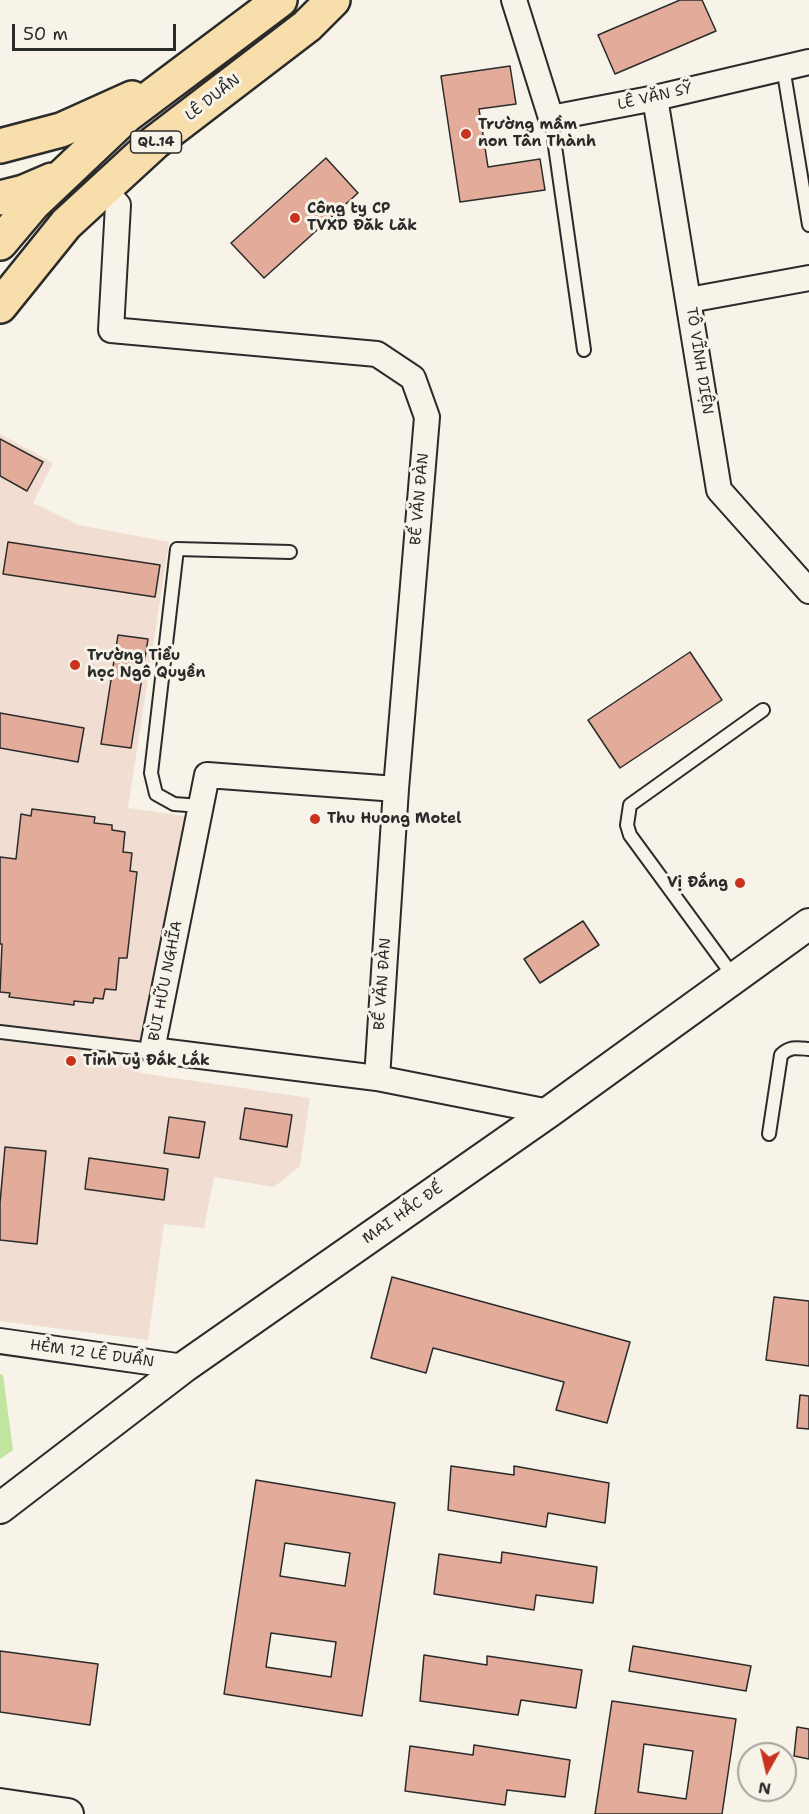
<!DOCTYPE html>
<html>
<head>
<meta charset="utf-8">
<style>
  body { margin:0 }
  #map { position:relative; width:809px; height:1814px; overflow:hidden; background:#f7f3e8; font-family:"Shantell Sans",sans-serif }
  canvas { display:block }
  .north { position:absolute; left:737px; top:1742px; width:60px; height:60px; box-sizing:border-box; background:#f7f3e8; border:2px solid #a5a39c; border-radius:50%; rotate:188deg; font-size:16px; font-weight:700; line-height:24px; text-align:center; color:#2b2b2b }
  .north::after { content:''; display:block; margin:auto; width:21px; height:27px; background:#c8321e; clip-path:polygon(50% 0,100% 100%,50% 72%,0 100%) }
  .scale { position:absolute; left:12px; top:24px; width:164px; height:27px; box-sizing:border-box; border:3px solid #2b2b2b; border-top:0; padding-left:8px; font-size:18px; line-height:21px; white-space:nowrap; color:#2b2b2b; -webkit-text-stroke:4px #f7f3e8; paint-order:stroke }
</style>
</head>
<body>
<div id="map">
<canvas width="809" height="1814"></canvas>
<div class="north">N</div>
<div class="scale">50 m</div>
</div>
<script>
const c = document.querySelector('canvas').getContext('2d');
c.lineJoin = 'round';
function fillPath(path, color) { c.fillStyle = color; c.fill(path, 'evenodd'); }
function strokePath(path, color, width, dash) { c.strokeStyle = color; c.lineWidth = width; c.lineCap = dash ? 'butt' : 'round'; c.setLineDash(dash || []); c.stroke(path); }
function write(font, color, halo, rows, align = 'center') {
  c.font = font + ' "Shantell Sans",sans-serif'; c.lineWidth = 6; c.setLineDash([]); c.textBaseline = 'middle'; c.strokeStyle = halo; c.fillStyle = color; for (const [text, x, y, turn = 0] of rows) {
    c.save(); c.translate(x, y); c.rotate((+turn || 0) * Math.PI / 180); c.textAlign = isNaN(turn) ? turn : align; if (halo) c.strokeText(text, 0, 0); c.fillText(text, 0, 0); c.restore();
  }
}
const built = new Path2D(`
  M 0,434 L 53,463 L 33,503 L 79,525 L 169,542 L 128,808 L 186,816 L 140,1073 L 310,1098 L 300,1166 L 274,1187 L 214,1177 L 204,1228 L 164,1224 L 148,1340 L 0,1321 Z`);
const green = new Path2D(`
  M 0,1374 L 3,1375 L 13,1450 L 0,1459 Z`);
const building = new Path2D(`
  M 680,0 L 702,0 L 716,31 L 615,74 L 598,35 Z
  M 510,66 L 516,104 L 479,109 L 488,167 L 540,159 L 545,190 L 460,202 L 441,76 Z
  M 326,158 L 358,193 L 264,278 L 231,243 Z
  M 0,439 L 43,462 L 27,491 L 0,476 Z
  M 8,542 L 160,565 L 155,597 L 3,574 Z
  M 118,635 L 148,639 L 131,748 L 101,744 Z
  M 690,652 L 722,700 L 620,768 L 588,720 Z
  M 0,713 L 84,728 L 78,762 L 0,748 Z
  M 32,809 L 95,817 L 94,823 L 112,825 L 112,830 L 125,832 L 123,852 L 132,853 L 130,871 L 137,872 L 127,958 L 119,958 L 116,990 L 105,989 L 103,999 L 94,998 L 93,1003 L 74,1001 L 74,1005 L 9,997 L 10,993 L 0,992 L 2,944 L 0,944 L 0,857 L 16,859 L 21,814 L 31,816 Z
  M 583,921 L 599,945 L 540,983 L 524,959 Z
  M 245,1108 L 292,1115 L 287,1147 L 240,1139 Z
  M 169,1117 L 205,1122 L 199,1158 L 164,1153 Z
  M 5,1147 L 46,1151 L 37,1244 L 0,1240 L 0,1203 Z
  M 89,1158 L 168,1169 L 164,1200 L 85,1189 Z
  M 392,1277 L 630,1342 L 607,1423 L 556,1410 L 564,1382 L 433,1348 L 426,1373 L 371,1358 Z
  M 774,1297 L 809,1301 L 809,1366 L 766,1360 Z
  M 800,1395 L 809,1396 L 809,1429 L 797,1428 Z
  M 451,1466 L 514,1475 L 514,1466 L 609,1483 L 605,1523 L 548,1513 L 546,1527 L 448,1510 Z
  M 256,1480 L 395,1503 L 362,1716 L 224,1694 ZM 285,1543 L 350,1553 L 345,1586 L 280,1576 ZM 271,1633 L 336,1642 L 331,1677 L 266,1667 Z
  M 502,1552 L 597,1567 L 593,1603 L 536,1595 L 534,1610 L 434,1594 L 439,1554 L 501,1563 Z
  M 633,1646 L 751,1666 L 746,1691 L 629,1671 Z
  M 0,1651 L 98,1664 L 90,1725 L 0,1712 Z
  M 424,1655 L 487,1665 L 487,1656 L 582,1670 L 576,1708 L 521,1700 L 518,1715 L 420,1701 Z
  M 612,1701 L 736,1719 L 722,1814 L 595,1814 ZM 644,1744 L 693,1751 L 686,1799 L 638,1792 Z
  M 797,1727 L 809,1729 L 809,1759 L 794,1756 Z
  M 474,1745 L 570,1760 L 565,1797 L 507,1790 L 505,1805 L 405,1791 L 410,1746 L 473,1755 Z`);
const service = new Path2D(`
  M 783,67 L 809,225
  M 551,118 L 584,350
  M 201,806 L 174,804 L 156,794 L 151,773 L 177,549 L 290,552
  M 734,977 L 630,835 L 627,825 L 630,805 L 763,710
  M 0,1032 L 152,1050
  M 769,1134 L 781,1055 C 790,1046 798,1048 809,1049`);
const minor = new Path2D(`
  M 514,0 L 551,118 L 655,98 L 809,62
  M 655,98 L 719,490 L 809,591
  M 104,190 L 118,205 L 111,330 L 377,354 L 413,378 L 427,417 L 396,789 L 377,1078
  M 689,300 L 809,278
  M 396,789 L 207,775 L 152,1050 L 377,1078 L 549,1112
  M 0,1341 L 184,1367`);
const tertiary = new Path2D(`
  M 0,1508 L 184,1367 L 549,1112 L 809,924
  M 0,1804 L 68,1814`);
const primary = new Path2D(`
  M 0,146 L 61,130 L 132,98
  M 0,198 L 24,192 L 52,180
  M 0,243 L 33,204 L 127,115 L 280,0
  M 0,306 L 66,224 L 154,143 L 307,26 L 333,0`);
const markers = [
  [466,134,6,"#c8321e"],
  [295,218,6,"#c8321e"],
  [75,665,6,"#c8321e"],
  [315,819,6,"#c8321e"],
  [740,883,6,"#c8321e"],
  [71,1061,6,"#c8321e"]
];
const shields = [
  [156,142,51]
];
const shieldNames = [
  ["QL.14",156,142]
];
const streetNames = [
  ["LÊ VĂN SỸ",655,97,-13],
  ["LÊ DUẨN",213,98,-38],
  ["TÔ VĨNH DIỆN",699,361,81],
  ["BẾ VĂN ĐÀN",420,499,-85],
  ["BÙI HỮU NGHĨA",166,981,-79],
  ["BẾ VĂN ĐÀN",383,984,-86],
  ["MAI HẮC ĐẾ",403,1214,-35],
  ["HẺM 12 LÊ DUẨN",92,1354,8]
];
const poiNames = [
  ["Trường mầm",478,125],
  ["non Tân Thành",478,142],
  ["Công ty CP",307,209],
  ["TVXD Đăk Lăk",307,226],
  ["Trường Tiểu",87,656],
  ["học Ngô Quyền",87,673],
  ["Thu Huong Motel",327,819],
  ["Vị Đắng",728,883,"right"],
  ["Tỉnh uỷ Đắk Lắk",83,1061]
];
fillPath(built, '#f1ddd1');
fillPath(green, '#c0e59f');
fillPath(building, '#e2ab9a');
strokePath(building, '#2b2b2b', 1.5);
strokePath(service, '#2b2b2b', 16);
strokePath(minor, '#2b2b2b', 28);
strokePath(tertiary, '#2b2b2b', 34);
strokePath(primary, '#2b2b2b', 38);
strokePath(service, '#f7f3e8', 12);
strokePath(minor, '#f7f3e8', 24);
strokePath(tertiary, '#f7f3e8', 30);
strokePath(primary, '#f8deab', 33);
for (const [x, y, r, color] of markers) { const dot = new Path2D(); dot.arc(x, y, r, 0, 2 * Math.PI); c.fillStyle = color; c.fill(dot); strokePath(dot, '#f7f3e8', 2); }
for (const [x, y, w] of shields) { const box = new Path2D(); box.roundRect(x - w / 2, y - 11, w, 22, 4.5); c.fillStyle = '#f7f3e8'; c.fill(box); strokePath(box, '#2b2b2b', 1.5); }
write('bold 14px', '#2b2b2b', null, shieldNames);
write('15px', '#2b2b2b', '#f7f3e8', streetNames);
write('bold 15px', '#2b2b2b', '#f7f3e8', poiNames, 'left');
</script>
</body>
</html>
